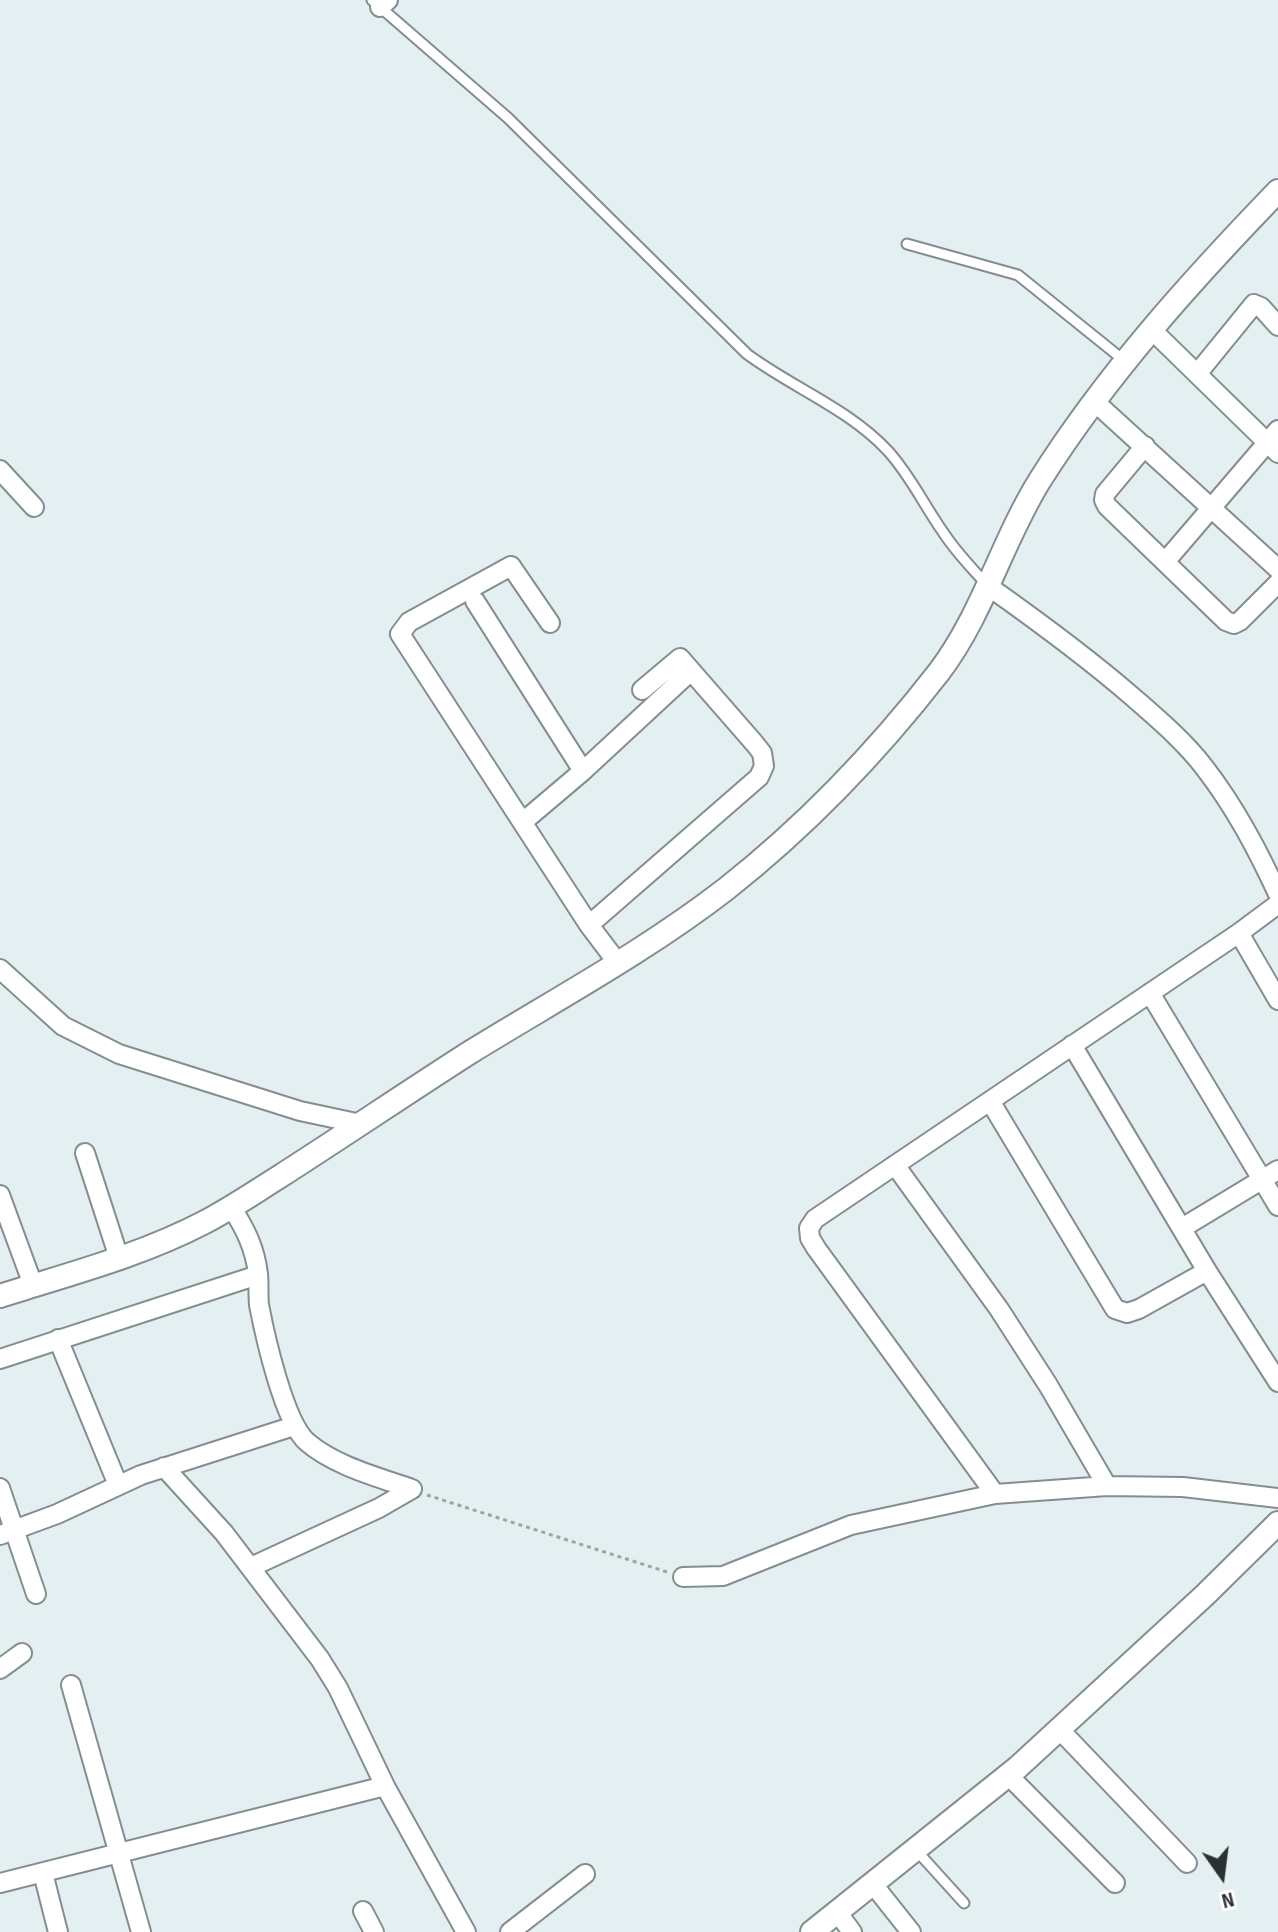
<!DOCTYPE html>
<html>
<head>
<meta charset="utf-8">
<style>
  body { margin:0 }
  #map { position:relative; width:1278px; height:1932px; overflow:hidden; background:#e4eff1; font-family:"Sofia Sans Condensed",sans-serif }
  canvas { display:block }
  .north { position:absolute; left:1182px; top:1836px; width:80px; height:80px; -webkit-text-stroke:6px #fff; paint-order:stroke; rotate:166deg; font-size:22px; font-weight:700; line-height:32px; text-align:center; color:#2b3031 }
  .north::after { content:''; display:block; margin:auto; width:28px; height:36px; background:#2b3031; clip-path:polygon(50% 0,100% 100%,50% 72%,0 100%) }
</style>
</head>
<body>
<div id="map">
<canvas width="1278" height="1932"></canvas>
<div class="north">N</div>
</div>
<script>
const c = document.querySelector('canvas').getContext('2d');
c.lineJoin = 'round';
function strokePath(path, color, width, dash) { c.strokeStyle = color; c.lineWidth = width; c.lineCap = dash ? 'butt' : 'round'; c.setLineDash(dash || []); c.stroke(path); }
const path = new Path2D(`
  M 427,1495 L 667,1572`);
const service = new Path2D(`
  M 372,0 L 508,118 L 747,354 C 793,388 849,409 888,451 C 910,475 924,505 943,532 C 955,551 971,567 986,584
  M 907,244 L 1018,275 L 1126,362
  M 916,1850 L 964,1903`);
const minor = new Path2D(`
  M 380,7 L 388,0
  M 1152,330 L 1278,453
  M 1197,374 L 1254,304 L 1261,307 L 1278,326
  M 1095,402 L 1278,569
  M 1145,446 L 1105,494 L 1104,500 L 1107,506 L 1226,621 L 1234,624 L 1240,621 L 1278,583
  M 0,470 L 34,507
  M 1165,562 L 1278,430
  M 988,586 C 1039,622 1088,658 1134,698 C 1159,720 1184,741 1204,767 C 1235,807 1257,849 1278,894
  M 475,601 L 583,771 L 524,821
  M 550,623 L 511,566 L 409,622 L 400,634 L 589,925 L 617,962
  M 583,771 L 691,671
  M 589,925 L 759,777 L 764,766 L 762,753 L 755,744 L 680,658 L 642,690
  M 1239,933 L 1278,1000
  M 0,969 L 63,1026 L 119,1054 L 300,1111 L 361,1124
  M 1150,993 L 1278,1206
  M 1072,1045 L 1207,1271 L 1278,1382
  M 990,1101 L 1115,1309 L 1127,1313 L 1139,1309 L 1207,1271
  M 85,1153 L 119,1258
  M 895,1165 L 999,1309 L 1048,1385 L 1107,1486
  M 0,1195 L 33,1285
  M 231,1207 C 245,1228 255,1248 258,1274 C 259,1284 258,1295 259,1305 C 265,1336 284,1422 307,1442 C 335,1466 378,1477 412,1489
  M 1182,1228 L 1278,1170
  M 58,1339 L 118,1485
  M 0,1359 L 258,1275
  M 164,1467 L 224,1533 L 320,1659 L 338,1688 L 385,1786 L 466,1932
  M 0,1488 L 36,1594
  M 995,1494 L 816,1248 L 810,1238 L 809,1228 L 815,1219 L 1239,933 L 1278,904
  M 0,1535 L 57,1514 L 141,1475 L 294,1426
  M 251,1567 L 379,1508 L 412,1489
  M 683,1577 L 723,1576 L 851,1525 L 995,1494 L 1107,1486 L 1183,1487 L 1278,1498
  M 0,1669 L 22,1653
  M 71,1685 L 141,1932
  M 1060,1730 L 1187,1863
  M 1008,1775 L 1115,1883
  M 43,1873 L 58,1932
  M 0,1883 L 385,1786
  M 872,1883 L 911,1932
  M 363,1911 L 374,1932
  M 837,1912 L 852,1932
  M 510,1932 L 585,1874`);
const tertiary = new Path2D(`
  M 0,1296 C 69,1274 140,1256 205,1222 C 230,1209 255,1192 279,1177 C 343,1136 405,1094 469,1053 C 555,1000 646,951 726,889 C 806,826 876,753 939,672 C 983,614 1002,541 1040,480 C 1107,374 1192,280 1278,191
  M 812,1932 L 1017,1768 L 1205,1595 L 1278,1523`);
strokePath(service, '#848e90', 13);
strokePath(minor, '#848e90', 22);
strokePath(tertiary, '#848e90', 26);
strokePath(path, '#9ca5a6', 3, [4, 4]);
strokePath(service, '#fff', 9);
strokePath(minor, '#fff', 18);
strokePath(tertiary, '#fff', 22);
</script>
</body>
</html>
